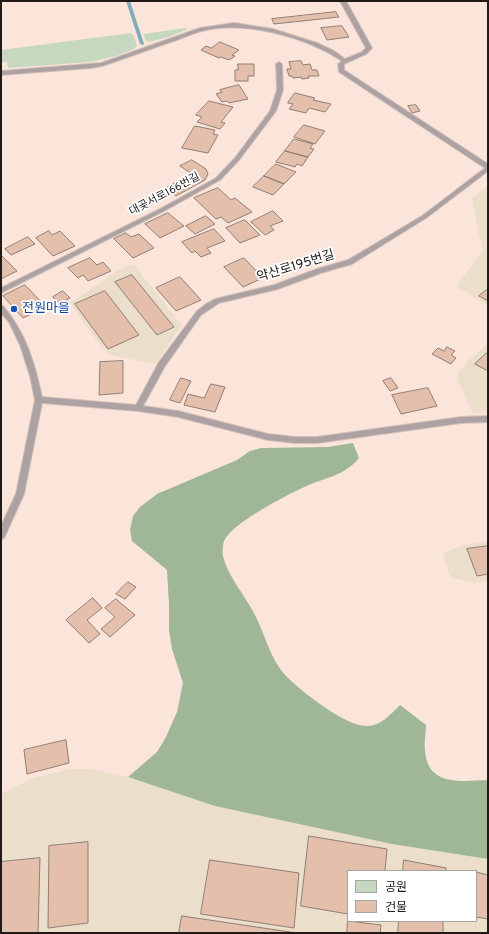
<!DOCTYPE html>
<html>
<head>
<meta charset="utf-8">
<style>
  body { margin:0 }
  #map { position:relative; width:489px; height:934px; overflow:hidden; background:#fbe5da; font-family:Overpass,"Noto Sans KR",sans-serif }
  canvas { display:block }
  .frame { position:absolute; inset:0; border:2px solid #211a16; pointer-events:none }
  .legend { position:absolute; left:347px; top:870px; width:130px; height:52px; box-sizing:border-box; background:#fff; border:1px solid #a6a3a2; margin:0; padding:5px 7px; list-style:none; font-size:12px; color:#211a16 }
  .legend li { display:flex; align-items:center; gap:8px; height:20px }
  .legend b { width:20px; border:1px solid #a6a3a2 }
</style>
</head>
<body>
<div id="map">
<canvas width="489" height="934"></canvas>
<div class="frame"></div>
<ul class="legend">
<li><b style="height:11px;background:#c6d8bf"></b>공원</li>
<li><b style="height:11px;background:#e4bfac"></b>건물</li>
</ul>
</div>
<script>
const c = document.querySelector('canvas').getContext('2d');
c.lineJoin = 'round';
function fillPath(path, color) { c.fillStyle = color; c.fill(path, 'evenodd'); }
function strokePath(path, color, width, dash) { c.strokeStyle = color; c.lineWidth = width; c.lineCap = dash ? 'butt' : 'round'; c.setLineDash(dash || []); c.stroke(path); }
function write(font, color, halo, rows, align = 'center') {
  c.font = font + ' Overpass,"Noto Sans KR",sans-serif'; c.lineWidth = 3.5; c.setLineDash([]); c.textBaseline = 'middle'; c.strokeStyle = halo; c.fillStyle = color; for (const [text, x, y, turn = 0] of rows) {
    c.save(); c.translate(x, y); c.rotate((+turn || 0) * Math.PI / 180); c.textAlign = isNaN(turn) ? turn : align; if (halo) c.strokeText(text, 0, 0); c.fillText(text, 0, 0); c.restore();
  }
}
const industrial = new Path2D(`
  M 488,186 L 488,306 L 458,287 L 457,285 L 480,254 L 482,249 L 472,198 Z
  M 134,265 L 182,325 L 155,364 L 114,356 L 103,349 L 70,303 L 119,270 L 127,266 Z
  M 488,343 L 488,411 L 473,413 L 457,379 L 459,372 L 468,361 Z
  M 488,541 L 488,581 L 474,583 L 450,577 L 443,553 L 463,545 Z
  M 69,769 L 90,769 L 128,777 L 215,806 L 392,844 L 488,859 L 488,933 L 1,933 L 1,794 L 31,779 ZM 348,871 L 476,871 L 476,921 L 348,921 Z`);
const green = new Path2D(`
  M 186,28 L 188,29 L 169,37 L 149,42 L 146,41 L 143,34 Z
  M 131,33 L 134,36 L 137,46 L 134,49 L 116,56 L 90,62 L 8,68 L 7,62 L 1,62 L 1,50 Z`);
const forest = new Path2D(`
  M 353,443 L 359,458 C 345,476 323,478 304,487 C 285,496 232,523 224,541 C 223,544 222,552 223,556 C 228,577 248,599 257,619 C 266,638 271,660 286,676 C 301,691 346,727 367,726 C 381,726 391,714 400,705 L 426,725 C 426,733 424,742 425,750 C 427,787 462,781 488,780 L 488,859 L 392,844 L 215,806 L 128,777 L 157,752 L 166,737 L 177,712 L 183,683 L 172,649 L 169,630 L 169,604 L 167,570 L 132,541 L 130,530 L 133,516 L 140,507 L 157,494 L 237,460 L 250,451 L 261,448 L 328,447 Z`);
const stream = new Path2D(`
  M 126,1 L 130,1 L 144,44 L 143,45 L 140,44 Z`);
const building = new Path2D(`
  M 336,12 L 339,17 L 274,24 L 272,19 Z
  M 342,26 L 349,37 L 327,40 L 321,28 Z
  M 220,42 L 239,50 L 232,55 L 235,56 L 229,60 L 221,57 L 219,58 L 201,50 L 206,46 L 211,48 Z
  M 301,61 L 303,65 L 310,64 L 312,70 L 317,70 L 319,76 L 308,76 L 309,78 L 302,79 L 301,77 L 293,78 L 292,76 L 289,76 L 287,69 L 291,69 L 289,62 Z
  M 238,64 L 254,64 L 254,76 L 248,76 L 248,81 L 235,81 L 235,70 L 238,70 Z
  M 239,85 L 248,99 L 229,103 L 227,101 L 222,102 L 216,94 L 222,92 L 220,90 Z
  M 295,93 L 315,98 L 313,100 L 331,104 L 325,112 L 309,108 L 306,113 L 289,109 L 293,104 L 288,103 Z
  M 209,101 L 233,107 L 221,122 L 225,123 L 220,129 L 197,122 L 202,117 L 196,115 Z
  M 416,105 L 420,111 L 412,113 L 408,106 Z
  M 304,125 L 325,131 L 315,144 L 294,137 Z
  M 195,126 L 215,130 L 213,134 L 218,135 L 208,153 L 182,148 Z
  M 294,139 L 313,144 L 310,148 L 314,149 L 308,157 L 285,151 Z
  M 285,151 L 308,157 L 302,166 L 297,164 L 295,167 L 276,162 Z
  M 192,160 L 206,169 L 208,174 L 205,180 L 176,196 L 165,188 L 192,174 L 180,166 Z
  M 276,164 L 296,172 L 284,184 L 264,176 Z
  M 264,176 L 284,184 L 273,195 L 253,187 Z
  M 218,188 L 231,200 L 235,198 L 252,212 L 228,223 L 221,217 L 216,219 L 194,198 Z
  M 273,211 L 283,221 L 270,226 L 274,230 L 265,235 L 251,222 Z
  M 168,213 L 184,226 L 160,238 L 145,224 Z
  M 206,216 L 215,224 L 195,234 L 186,226 Z
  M 245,220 L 260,235 L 240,243 L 226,228 Z
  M 214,229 L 225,241 L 207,248 L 211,253 L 201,257 L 195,251 L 192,253 L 182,242 Z
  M 49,231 L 52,235 L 60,231 L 75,246 L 53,256 L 36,238 Z
  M 126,233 L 131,237 L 139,234 L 154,248 L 133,258 L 114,239 Z
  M 28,237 L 35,244 L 11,255 L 5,249 Z
  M 1,255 L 17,271 L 1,279 Z
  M 90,258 L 97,265 L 103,262 L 111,271 L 88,281 L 83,275 L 78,278 L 68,268 Z
  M 244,258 L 263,278 L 243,287 L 224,267 Z
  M 132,275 L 174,327 L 157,335 L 115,282 Z
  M 180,277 L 201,300 L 176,311 L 156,288 Z
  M 25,285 L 46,307 L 23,318 L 3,296 Z
  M 488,289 L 488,301 L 479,296 Z
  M 63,291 L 70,298 L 60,304 L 53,297 Z
  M 105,291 L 139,335 L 108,349 L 75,304 Z
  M 447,347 L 455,351 L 451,355 L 456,358 L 451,364 L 432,354 L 438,348 L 444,351 Z
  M 488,352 L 488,371 L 475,364 Z
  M 123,361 L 123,393 L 99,395 L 100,362 Z
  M 181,378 L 191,381 L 180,403 L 170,400 Z
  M 391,378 L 398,388 L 390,391 L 383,381 Z
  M 211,384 L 225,387 L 215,412 L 184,405 L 188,394 L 204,398 Z
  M 428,388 L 437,406 L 401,414 L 392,395 Z
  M 488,546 L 488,574 L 477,576 L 467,549 Z
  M 128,582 L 136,587 L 125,599 L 116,594 Z
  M 93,598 L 102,608 L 87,620 L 100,634 L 89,643 L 66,620 Z
  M 116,599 L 135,615 L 110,637 L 101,629 L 115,617 L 105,608 Z
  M 66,740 L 69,763 L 27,774 L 24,750 Z
  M 309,836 L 387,849 L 385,871 L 348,871 L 348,914 L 301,906 Z
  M 88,842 L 88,923 L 48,928 L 49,846 Z
  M 40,858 L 38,933 L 1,933 L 1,862 Z
  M 210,860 L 299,873 L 294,928 L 201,914 Z
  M 404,860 L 446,868 L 446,871 L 403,871 Z
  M 476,872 L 488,875 L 488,919 L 476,917 Z
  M 182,916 L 297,933 L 179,933 Z
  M 348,921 L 381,925 L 380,933 L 347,933 Z
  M 399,921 L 443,921 L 443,933 L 398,933 Z`);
const service = new Path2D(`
  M 340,1 L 346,1 L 372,48 L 366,54 L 346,63 L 344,64 L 344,70 L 488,164 L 488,171 L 426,218 L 352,264 L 321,273 L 278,289 L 219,303 L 201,315 L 165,366 L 143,406 L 178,411 L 268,434 L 295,437 L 317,437 L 461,417 L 488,416 L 488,422 L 461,423 L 317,443 L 295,443 L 268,440 L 178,417 L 138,411 L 42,403 L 24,494 L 4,538 L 1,539 L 1,526 L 16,494 L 35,400 L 30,376 L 20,345 L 9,322 L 1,313 L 1,306 L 3,306 C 26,333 35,364 42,397 L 136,405 L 159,362 L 197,311 L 206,304 L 215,299 L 274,285 L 317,269 L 348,260 L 422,216 L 485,168 L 339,72 L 338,64 L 342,61 C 306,37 244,20 202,31 C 194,33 185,37 177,40 C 152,48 127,58 102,66 L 91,68 L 1,75 L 1,71 L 101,63 L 200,28 L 234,23 L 273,29 L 317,43 L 334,51 L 345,59 L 362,52 L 366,48 Z
  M 279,62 L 282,64 L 283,90 L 276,111 L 239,160 L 220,180 L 164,211 L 1,293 L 1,288 L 160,209 L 216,178 L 235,158 L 270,111 L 277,90 L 276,64 Z`);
const markers = [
  [14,309,4,"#1a4fb4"]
];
const farStreetnames = [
  ["대곶서로166번길",165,195,-28]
];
const streetNames = [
  ["약산로195번길",296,267,-17]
];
const transitNames = [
  ["전원마을",22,309]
];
fillPath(industrial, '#ebdecb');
fillPath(green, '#c6d8bf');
fillPath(forest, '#9fb697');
fillPath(stream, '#80adb7');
fillPath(building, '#e4bfac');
strokePath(building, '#917e74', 1);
strokePath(service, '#d4c0b7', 2);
fillPath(service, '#aca2a4');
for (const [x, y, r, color] of markers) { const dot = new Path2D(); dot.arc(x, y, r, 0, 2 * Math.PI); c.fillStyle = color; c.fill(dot); strokePath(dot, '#fff', 1.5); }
write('11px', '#211a16', '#fff', farStreetnames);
write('13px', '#211a16', '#fff', streetNames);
write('13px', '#164399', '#fff', transitNames, 'left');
</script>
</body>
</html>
